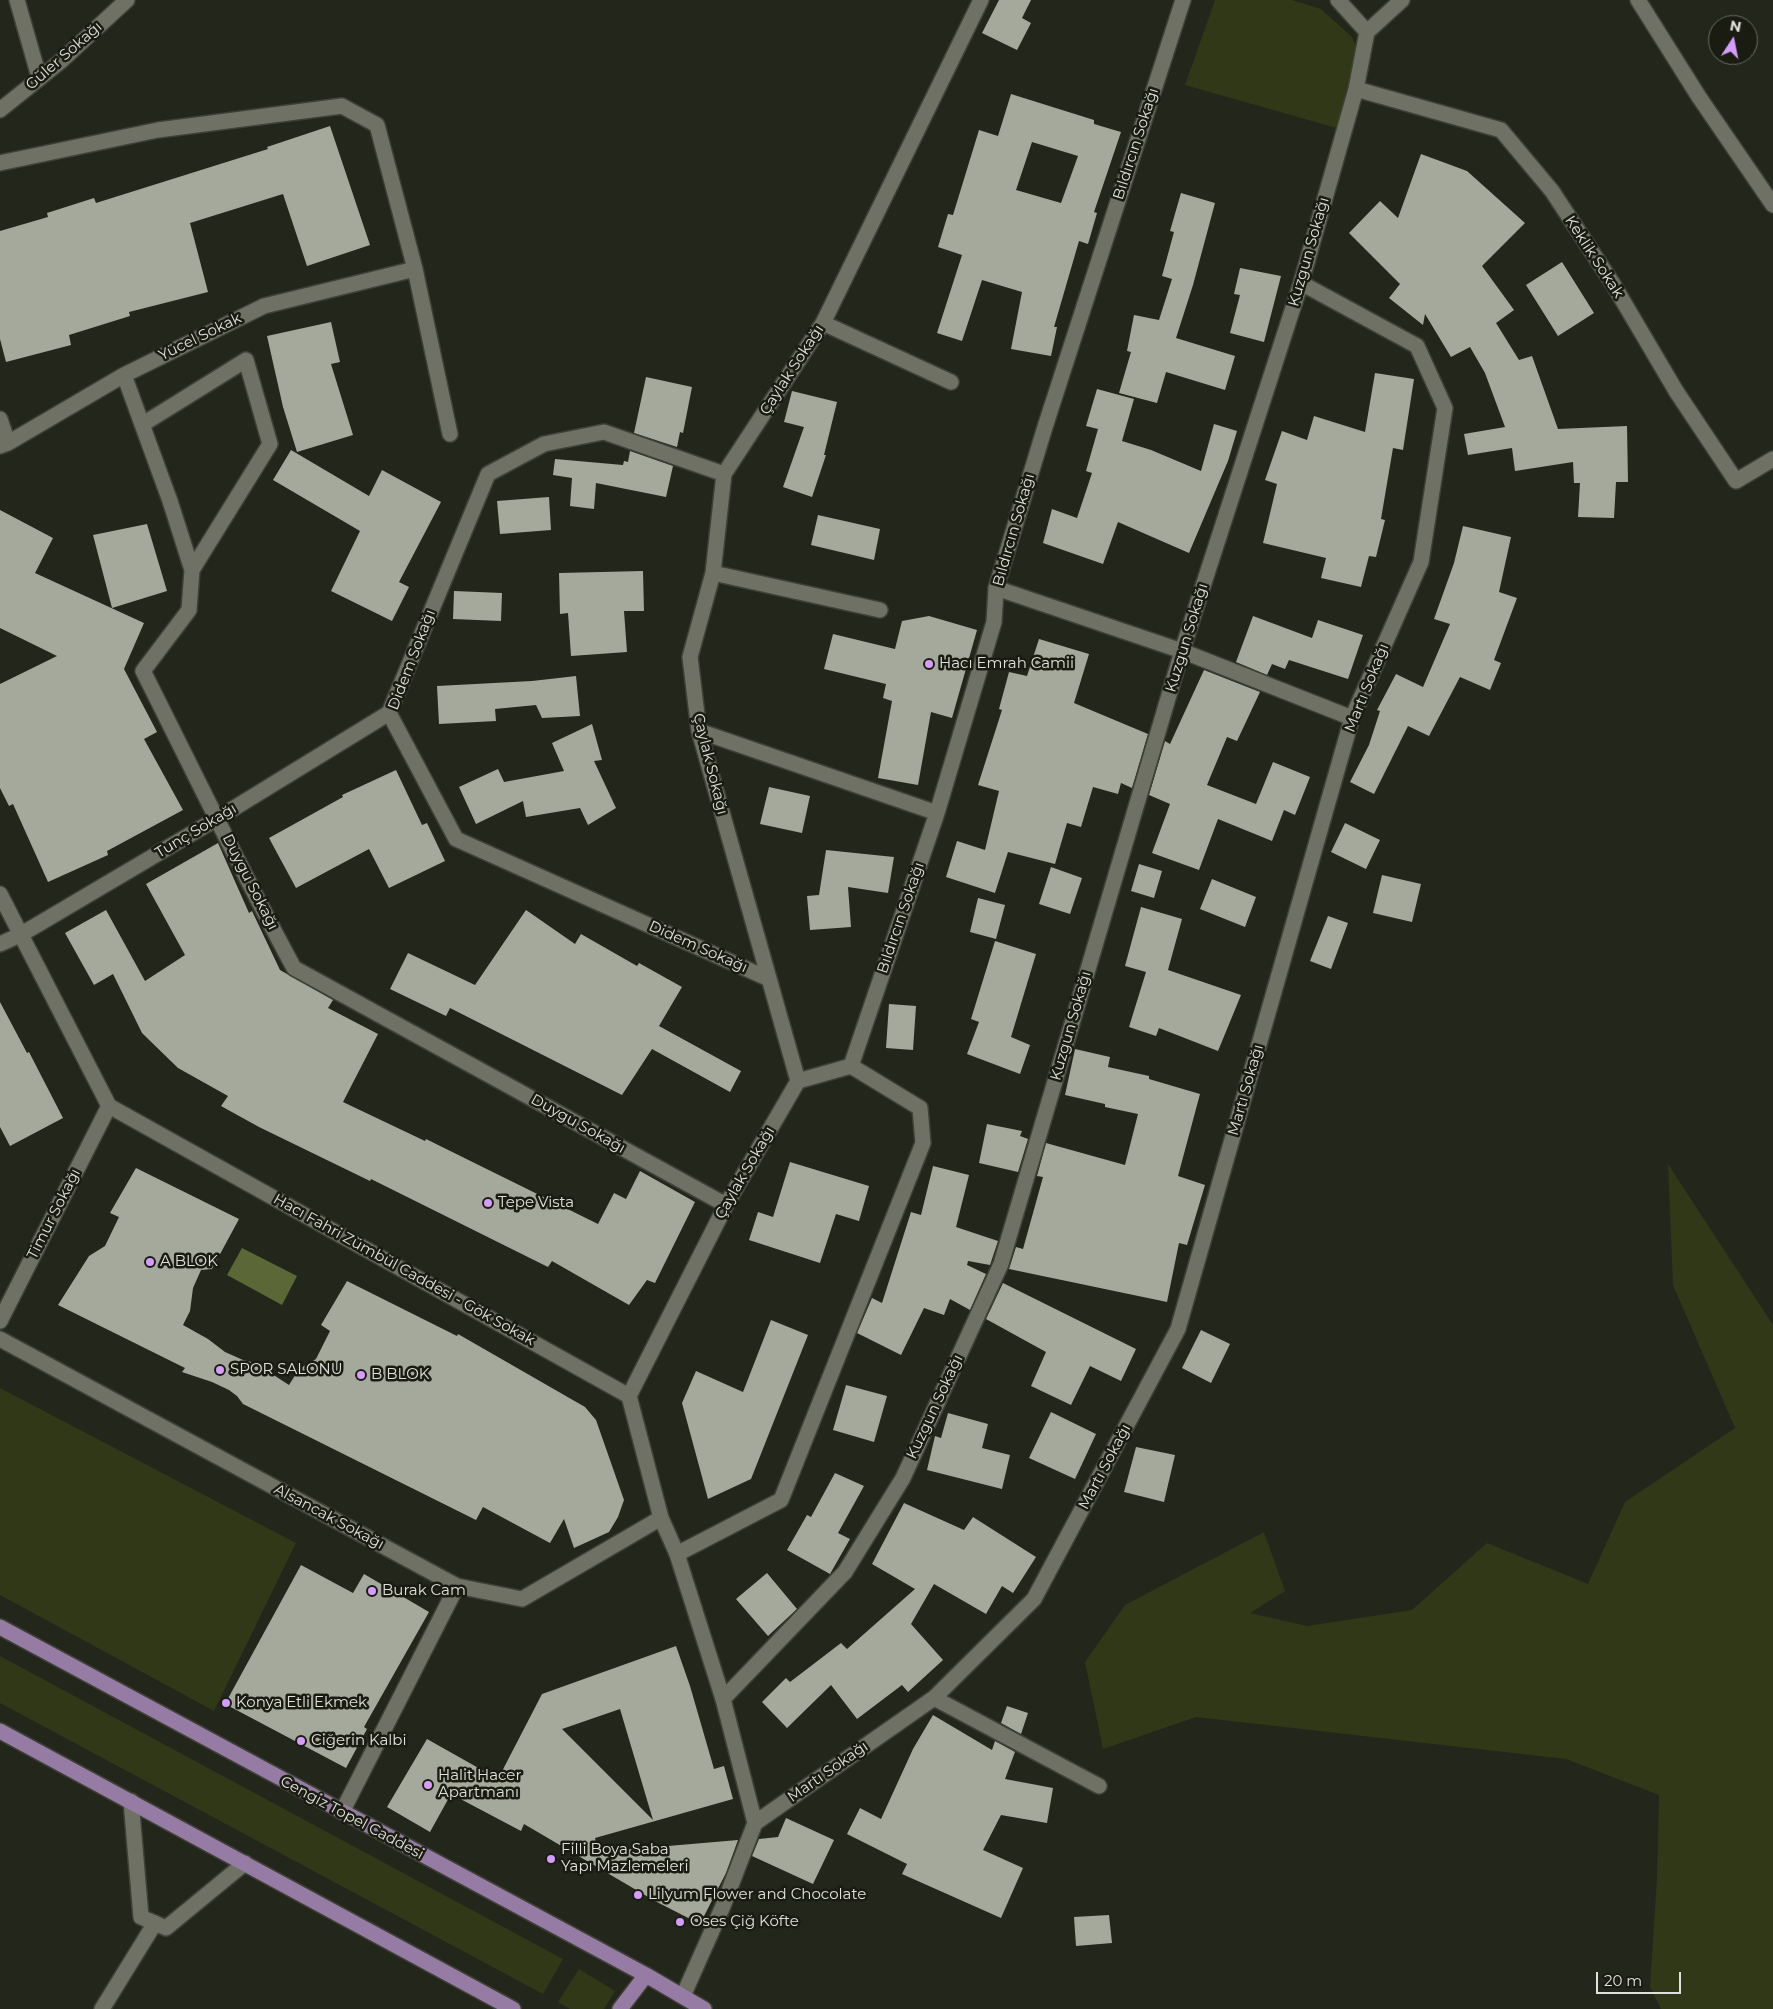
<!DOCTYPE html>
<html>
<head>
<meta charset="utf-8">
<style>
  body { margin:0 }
  #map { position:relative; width:1773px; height:2009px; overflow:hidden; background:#23261b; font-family:Montserrat,sans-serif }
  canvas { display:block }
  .north { position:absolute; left:1708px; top:15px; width:50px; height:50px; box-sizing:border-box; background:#1a1c12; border:1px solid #696b62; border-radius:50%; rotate:11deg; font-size:14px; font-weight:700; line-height:20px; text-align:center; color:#dfe1da }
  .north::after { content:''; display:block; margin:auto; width:18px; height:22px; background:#d59cfb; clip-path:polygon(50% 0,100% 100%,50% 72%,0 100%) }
  .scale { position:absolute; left:1596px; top:1972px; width:85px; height:22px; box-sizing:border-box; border:2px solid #dfe1da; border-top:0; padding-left:6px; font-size:15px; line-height:18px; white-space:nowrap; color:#dfe1da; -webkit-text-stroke:4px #1a1c12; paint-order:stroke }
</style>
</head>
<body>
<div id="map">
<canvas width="1773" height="2009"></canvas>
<div class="north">N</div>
<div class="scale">20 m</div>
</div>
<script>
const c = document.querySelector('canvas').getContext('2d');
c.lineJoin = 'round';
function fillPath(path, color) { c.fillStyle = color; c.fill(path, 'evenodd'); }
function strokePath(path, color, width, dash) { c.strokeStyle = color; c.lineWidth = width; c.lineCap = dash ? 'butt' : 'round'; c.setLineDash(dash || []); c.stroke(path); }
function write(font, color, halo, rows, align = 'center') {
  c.font = font + ' Montserrat,sans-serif'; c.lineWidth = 5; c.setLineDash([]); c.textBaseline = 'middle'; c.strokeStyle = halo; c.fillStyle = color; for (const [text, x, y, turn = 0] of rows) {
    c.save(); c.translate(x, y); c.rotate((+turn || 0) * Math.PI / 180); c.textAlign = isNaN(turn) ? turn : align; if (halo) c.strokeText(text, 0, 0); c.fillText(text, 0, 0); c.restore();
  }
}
const green = new Path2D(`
  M 1215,0 L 1292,0 L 1321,9 L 1352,37 L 1359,55 L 1340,129 L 1185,85 Z
  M 1668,1164 L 1773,1325 L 1773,2009 L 1661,2009 L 1650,1987 L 1657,1878 L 1659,1795 L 1566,1759 L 1196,1717 L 1103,1749 L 1085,1662 L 1125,1605 L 1264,1532 L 1285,1591 L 1250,1613 L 1307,1626 L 1412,1610 L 1487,1543 L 1588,1584 L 1625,1502 L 1735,1428 L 1673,1285 Z
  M 0,1388 L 296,1543 L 214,1711 L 0,1595 Z
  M 0,1656 L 563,1959 L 543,1994 L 0,1703 Z
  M 579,1969 L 615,1991 L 604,2009 L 570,2009 L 558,2002 Z`);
const water = new Path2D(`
  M 242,1248 L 297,1276 L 282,1305 L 227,1275 Z`);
const building = new Path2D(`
  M 999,0 L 1031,0 L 1022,18 L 1031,23 L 1017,50 L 982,33 Z
  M 1011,94 L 1094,120 L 1094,124 L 1121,132 L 1094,212 L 1097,213 L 1088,244 L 1079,241 L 1054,327 L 1057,327 L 1051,356 L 1011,349 L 1022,292 L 982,280 L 962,341 L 937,333 L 962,255 L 938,247 L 948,214 L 953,215 L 979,130 L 998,136 ZM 1032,142 L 1078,156 L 1061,203 L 1016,190 Z
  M 330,126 L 370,245 L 307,266 L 283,194 L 190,223 L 208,292 L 129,312 L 130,316 L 69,335 L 71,345 L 6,362 L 0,339 L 0,231 L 48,217 L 47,213 L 94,198 L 96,203 L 268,149 L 267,147 Z
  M 1421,154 L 1467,171 L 1525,223 L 1482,266 L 1514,310 L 1496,323 L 1519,360 L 1532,356 L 1558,429 L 1627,426 L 1628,482 L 1616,482 L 1614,518 L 1578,517 L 1580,483 L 1574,483 L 1573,462 L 1515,471 L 1512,448 L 1468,455 L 1464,434 L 1505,427 L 1485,373 L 1470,347 L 1451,357 L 1425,314 L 1423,325 L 1389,298 L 1400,284 L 1349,233 L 1380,201 L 1398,218 Z
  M 1181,193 L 1215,203 L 1193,285 L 1176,338 L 1235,356 L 1225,390 L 1166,372 L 1157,403 L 1119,393 L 1131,352 L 1127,351 L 1134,315 L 1159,320 L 1172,279 L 1162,276 L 1174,232 L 1170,231 Z
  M 1562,262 L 1594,313 L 1558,336 L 1526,285 Z
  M 1240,268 L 1281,276 L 1264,342 L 1230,333 L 1240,295 L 1234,294 Z
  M 331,322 L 340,362 L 331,364 L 353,435 L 297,452 L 283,407 L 267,336 Z
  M 1375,373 L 1414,379 L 1403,450 L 1393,448 L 1381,519 L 1385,520 L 1376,557 L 1369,556 L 1361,587 L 1321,578 L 1326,558 L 1263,543 L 1277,484 L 1265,480 L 1282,431 L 1307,440 L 1314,416 L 1365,432 Z
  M 646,377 L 692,387 L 683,433 L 680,432 L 677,447 L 634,433 Z
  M 1097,389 L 1134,399 L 1122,441 L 1151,450 L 1201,471 L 1214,424 L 1237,431 L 1228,461 L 1189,553 L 1118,522 L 1103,564 L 1043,543 L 1052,509 L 1077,518 L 1092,473 L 1086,471 L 1098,429 L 1086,426 Z
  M 792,391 L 837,402 L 824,455 L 826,455 L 812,497 L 783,487 L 804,427 L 784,422 Z
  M 291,450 L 369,496 L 382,470 L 441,502 L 399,582 L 409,587 L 392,621 L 331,591 L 360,531 L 273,480 Z
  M 630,451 L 673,466 L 666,497 L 596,483 L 594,509 L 570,506 L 572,478 L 553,475 L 555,459 L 623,465 L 624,461 L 628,462 Z
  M 549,497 L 551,530 L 500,534 L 497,501 Z
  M 0,510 L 53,538 L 35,573 L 144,623 L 124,669 L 157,732 L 144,739 L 183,810 L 107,851 L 108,855 L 48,882 L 13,804 L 9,806 L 0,788 L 0,684 L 57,656 L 0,628 Z
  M 818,515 L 880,529 L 874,560 L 811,545 Z
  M 147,524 L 167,591 L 112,608 L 93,535 Z
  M 1463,526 L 1511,537 L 1499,592 L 1517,598 L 1494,660 L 1501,663 L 1490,690 L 1460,677 L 1429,736 L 1408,726 L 1374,794 L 1350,782 L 1369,745 L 1380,711 L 1377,710 L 1396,674 L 1423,687 L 1450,624 L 1434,619 L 1454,563 Z
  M 643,571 L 644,611 L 624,611 L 627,652 L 571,656 L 568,613 L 560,614 L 559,573 Z
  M 454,591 L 502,593 L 501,621 L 453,619 Z
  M 929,616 L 977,630 L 952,718 L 931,712 L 918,785 L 878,778 L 892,701 L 883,698 L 886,684 L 824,669 L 833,634 L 895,649 L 902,621 Z
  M 1253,616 L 1312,638 L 1318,620 L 1363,635 L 1348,679 L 1289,660 L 1285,669 L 1272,664 L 1267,675 L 1236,662 Z
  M 1039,639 L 1089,654 L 1074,703 L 1148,734 L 1132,788 L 1121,783 L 1118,794 L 1093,787 L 1081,827 L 1067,823 L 1055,864 L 1008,852 L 995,893 L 946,877 L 957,841 L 985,850 L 999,791 L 978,785 L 1002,710 L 999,709 L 1009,672 L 1027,676 Z
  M 1204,670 L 1260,692 L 1237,741 L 1227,737 L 1207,785 L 1256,804 L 1273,762 L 1310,777 L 1295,815 L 1284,810 L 1272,841 L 1218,819 L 1199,870 L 1152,853 L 1170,804 L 1149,795 L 1165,741 L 1170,744 Z
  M 576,676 L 580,716 L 542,718 L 536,705 L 495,709 L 496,721 L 439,724 L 437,686 L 532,681 Z
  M 592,724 L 602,760 L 594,761 L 616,808 L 588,825 L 580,808 L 526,817 L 523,801 L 476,824 L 459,787 L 498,769 L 504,782 L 564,771 L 552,743 Z
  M 396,770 L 422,825 L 427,823 L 445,861 L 389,888 L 369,849 L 296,888 L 269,838 L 343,797 L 342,795 Z
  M 769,787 L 810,796 L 802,833 L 760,824 Z
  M 1345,823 L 1380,840 L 1366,869 L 1331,852 Z
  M 218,843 L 249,913 L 252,911 L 280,970 L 333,1000 L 328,1008 L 378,1034 L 343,1102 L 425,1141 L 426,1139 L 598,1224 L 614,1193 L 626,1199 L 640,1171 L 695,1202 L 655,1283 L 647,1280 L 629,1305 L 552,1261 L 548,1267 L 371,1179 L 370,1181 L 259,1127 L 221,1106 L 228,1096 L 178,1068 L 142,1033 L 113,974 L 94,985 L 65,933 L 106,910 L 145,981 L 185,955 L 146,884 Z
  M 826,850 L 894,857 L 888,893 L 848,887 L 851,927 L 810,930 L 807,896 L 819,895 Z
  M 1139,864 L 1162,871 L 1154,898 L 1131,891 Z
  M 1051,867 L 1082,878 L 1070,914 L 1039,904 Z
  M 1382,875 L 1421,884 L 1412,922 L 1373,913 Z
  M 1212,879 L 1256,897 L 1245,927 L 1200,909 Z
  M 978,898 L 1005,905 L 996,939 L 970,932 Z
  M 1141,907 L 1182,919 L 1168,970 L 1241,995 L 1218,1051 L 1159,1028 L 1156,1036 L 1129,1027 L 1146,972 L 1125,966 Z
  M 526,910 L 575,944 L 581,934 L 637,966 L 639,963 L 682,987 L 659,1026 L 741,1071 L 730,1092 L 652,1049 L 622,1095 L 450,1008 L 446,1016 L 390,989 L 408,953 L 475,985 Z
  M 1328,916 L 1348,923 L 1331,969 L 1310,961 Z
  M 995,941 L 1036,954 L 1011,1037 L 1030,1045 L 1020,1074 L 967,1054 L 979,1022 L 971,1019 Z
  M 0,1002 L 27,1053 L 29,1052 L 63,1118 L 10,1146 L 0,1127 Z
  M 889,1004 L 916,1006 L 913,1050 L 886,1048 Z
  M 1075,1049 L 1110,1057 L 1108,1067 L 1149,1076 L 1149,1079 L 1200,1094 L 1178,1176 L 1205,1185 L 1187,1245 L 1179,1243 L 1167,1302 L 1009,1269 L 1016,1247 L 1023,1249 L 1043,1177 L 1037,1176 L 1046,1143 L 1125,1165 L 1138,1114 L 1105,1107 L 1105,1104 L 1065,1095 Z
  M 987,1124 L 1022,1131 L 1020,1136 L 1028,1139 L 1018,1172 L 979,1163 Z
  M 790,1162 L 869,1186 L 859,1221 L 836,1214 L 820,1263 L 749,1240 L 758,1212 L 773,1217 Z
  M 933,1166 L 969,1175 L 956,1227 L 998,1241 L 990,1265 L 968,1261 L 967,1265 L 986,1274 L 970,1310 L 950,1299 L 944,1315 L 924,1308 L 901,1355 L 857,1333 L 872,1298 L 882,1303 L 911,1212 L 921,1215 Z
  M 136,1168 L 239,1219 L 212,1269 L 201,1270 L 193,1288 L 190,1311 L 183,1325 L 208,1339 L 225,1352 L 243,1360 L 255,1363 L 289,1385 L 299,1369 L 316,1359 L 330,1331 L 321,1325 L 347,1281 L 457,1336 L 458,1334 L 585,1407 L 596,1420 L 624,1500 L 618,1517 L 609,1532 L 574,1548 L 564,1519 L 550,1543 L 483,1507 L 476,1520 L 243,1404 L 237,1396 L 229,1390 L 212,1382 L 182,1372 L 185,1368 L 58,1305 L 89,1256 L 105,1246 L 119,1217 L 110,1213 Z
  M 1003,1283 L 1136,1349 L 1121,1381 L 1090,1366 L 1071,1405 L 1031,1386 L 1046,1352 L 986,1319 Z
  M 771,1320 L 808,1335 L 751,1479 L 708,1499 L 682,1403 L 696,1371 L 743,1392 Z
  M 1201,1330 L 1230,1344 L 1211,1383 L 1182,1368 Z
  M 846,1385 L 887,1396 L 874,1442 L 833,1430 Z
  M 1051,1412 L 1096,1434 L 1075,1479 L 1029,1458 Z
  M 948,1413 L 988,1424 L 982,1448 L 1010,1455 L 1002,1489 L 927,1470 L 935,1436 L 941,1438 Z
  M 1136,1447 L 1175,1455 L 1164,1502 L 1124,1492 Z
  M 835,1473 L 864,1486 L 838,1533 L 850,1539 L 830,1574 L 787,1550 L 807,1515 L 811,1517 Z
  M 904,1503 L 964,1530 L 973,1517 L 1036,1557 L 1013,1593 L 1002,1586 L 986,1614 L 934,1584 L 911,1624 L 943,1660 L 908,1692 L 902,1685 L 857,1719 L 831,1685 L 787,1728 L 762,1702 L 786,1678 L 790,1682 L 841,1643 L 847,1649 L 915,1589 L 872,1564 Z
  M 301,1565 L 353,1593 L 364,1574 L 429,1612 L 364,1727 L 367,1729 L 346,1768 L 225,1704 Z
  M 767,1573 L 797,1609 L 768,1636 L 736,1599 Z
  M 676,1646 L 690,1686 L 714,1769 L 724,1766 L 733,1799 L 595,1838 L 598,1852 L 738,1840 L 726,1873 L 700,1924 L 655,1901 L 524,1824 L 521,1831 L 451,1794 L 430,1832 L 387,1807 L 427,1739 L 498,1779 L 542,1694 ZM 620,1709 L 653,1820 L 562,1729 Z
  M 1007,1706 L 1028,1713 L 1021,1734 L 1001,1723 Z
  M 933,1715 L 992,1750 L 995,1741 L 1015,1752 L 1005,1779 L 1053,1788 L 1047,1823 L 1001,1815 L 983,1850 L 1023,1868 L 1001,1918 L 902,1874 L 907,1864 L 847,1834 L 860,1808 L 881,1819 L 913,1749 Z
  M 786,1818 L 834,1840 L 813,1884 L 752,1856 L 759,1839 L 778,1837 Z
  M 1109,1915 L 1112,1943 L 1076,1946 L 1074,1917 Z`);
const street = new Path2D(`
  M 17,0 L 39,77
  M 1338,0 L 1367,32
  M 1638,0 L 1699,97 L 1773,205
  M 1356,89 L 1501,130 L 1552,191 L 1613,284 L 1676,391 L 1736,481 L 1773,459
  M 0,110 L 61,61 L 127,0
  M 0,163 L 158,130 L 342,106 L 377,125 L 415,269 L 450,434
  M 823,323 L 951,382
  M 124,375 L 170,501 L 192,570
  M 0,419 L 8,443
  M 143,424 L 246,360 L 270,444 L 192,570 L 189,610 L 143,671 C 193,770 241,871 294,968 L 726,1205
  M 0,446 L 8,443 L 124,375 L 264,306 L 415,269
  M 724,474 L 604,432 L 544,444 L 488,474 L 389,713 L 456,839 L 769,979
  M 713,573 L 880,610
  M 996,588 L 1182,651 L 1352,718
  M 699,731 L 937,813
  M 0,944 L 20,935 L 218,818 L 389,713
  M 798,1081 L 851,1066 L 937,813 L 994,622 L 996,588 L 1045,427 L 1183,0
  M 0,1321 L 109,1106
  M 0,1339 L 457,1586 L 522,1599 L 661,1518
  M 629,1396 L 726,1205 L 798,1081 L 699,731 L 690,657 L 713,573 L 724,474 L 823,323 L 981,0
  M 677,1554 L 781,1500 L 923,1143 L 920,1108 L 851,1066
  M 934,1698 L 1099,1786
  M 131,1801 L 141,1917 L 166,1928 L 245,1863
  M 342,1812 L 457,1586
  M 755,1823 L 934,1698 L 1034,1599 L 1178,1329 L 1352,718 L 1421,562 L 1445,408 L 1417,346 L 1301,283
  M 683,1996 L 723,1906 L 755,1823 L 723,1699 L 845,1572 L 903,1478 L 1001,1264 L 1182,651 L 1301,283 L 1356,89 L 1367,32 L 1402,0
  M 102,2009 L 155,1923`);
const secondary = new Path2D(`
  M 0,894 L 109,1106 L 629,1396 L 661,1518 L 677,1554 L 723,1699`);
const primary = new Path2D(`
  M 0,1627 L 646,1975 L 704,2009
  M 0,1731 L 513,2009
  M 620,2009 L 646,1975`);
const markers = [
  [929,664,5,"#d59cfb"],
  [488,1203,5,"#d59cfb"],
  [150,1262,5,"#d59cfb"],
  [220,1370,5,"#d59cfb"],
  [361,1375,5,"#d59cfb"],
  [372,1591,5,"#d59cfb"],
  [226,1703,5,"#d59cfb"],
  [301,1741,5,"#d59cfb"],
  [428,1785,5,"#d59cfb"],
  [551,1859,5,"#d59cfb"],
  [638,1895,5,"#d59cfb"],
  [680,1922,5,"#d59cfb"]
];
const streetNames = [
  ["Güler Sokağı",64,56,-41],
  ["Bıldırcın Sokağı",1136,144,-72],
  ["Kuzgun Sokağı",1309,252,-74],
  ["Keklik Sokak",1594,257,57],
  ["Yücel Sokak",200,337,-26],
  ["Çaylak Sokağı",792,370,-57],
  ["Bıldırcın Sokağı",1014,530,-74],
  ["Kuzgun Sokağı",1187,638,-73],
  ["Didem Sokağı",412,660,-69],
  ["Martı Sokağı",1367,688,-68],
  ["Çaylak Sokağı",710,764,76],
  ["Tunç Sokağı",196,831,-31],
  ["Duygu Sokağı",250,882,63],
  ["Bıldırcın Sokağı",901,918,-71],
  ["Didem Sokağı",698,947,24],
  ["Kuzgun Sokağı",1071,1026,-74],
  ["Martı Sokağı",1246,1090,-74],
  ["Duygu Sokağı",578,1124,29],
  ["Çaylak Sokağı",745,1173,-60],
  ["Timur Sokağı",54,1214,-63],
  ["Hacı Fahri Zümbül Caddesi - Gök Sokak",404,1270,29],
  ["Kuzgun Sokağı",935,1407,-65],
  ["Martı Sokağı",1105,1467,-62],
  ["Alsancak Sokağı",329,1517,28],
  ["Martı Sokağı",828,1772,-35],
  ["Cengiz Topel Caddesi",352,1818,28]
];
const poiNames = [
  ["Hacı Emrah Camii",939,664],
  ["Tepe Vista",498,1203],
  ["A BLOK",160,1262],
  ["SPOR SALONU",230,1370],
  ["B BLOK",371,1375],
  ["Burak Cam",382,1591],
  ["Konya Etli Ekmek",236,1703],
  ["Ciğerin Kalbi",311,1741],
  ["Halit Hacer",438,1776],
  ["Apartmanı",438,1793],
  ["Filli Boya Saba",561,1850],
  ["Yapı Mazlemeleri",561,1867],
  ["Lilyum Flower and Chocolate",648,1895],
  ["Oses Çiğ Köfte",690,1922]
];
fillPath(green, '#313817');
fillPath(water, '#5b6737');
fillPath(building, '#a5a99b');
strokePath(street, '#3f4138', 18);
strokePath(secondary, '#3f4138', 18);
strokePath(primary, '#3f4138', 18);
strokePath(street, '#6e7164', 15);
strokePath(secondary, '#6e7164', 15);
strokePath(primary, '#967ba4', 15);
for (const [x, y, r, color] of markers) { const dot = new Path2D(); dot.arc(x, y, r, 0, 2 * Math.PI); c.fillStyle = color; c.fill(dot); strokePath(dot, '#1a1c12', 2); }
write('15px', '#dfe1da', '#1a1c12', streetNames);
write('15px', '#dfe1da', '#1a1c12', poiNames, 'left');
</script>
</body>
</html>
